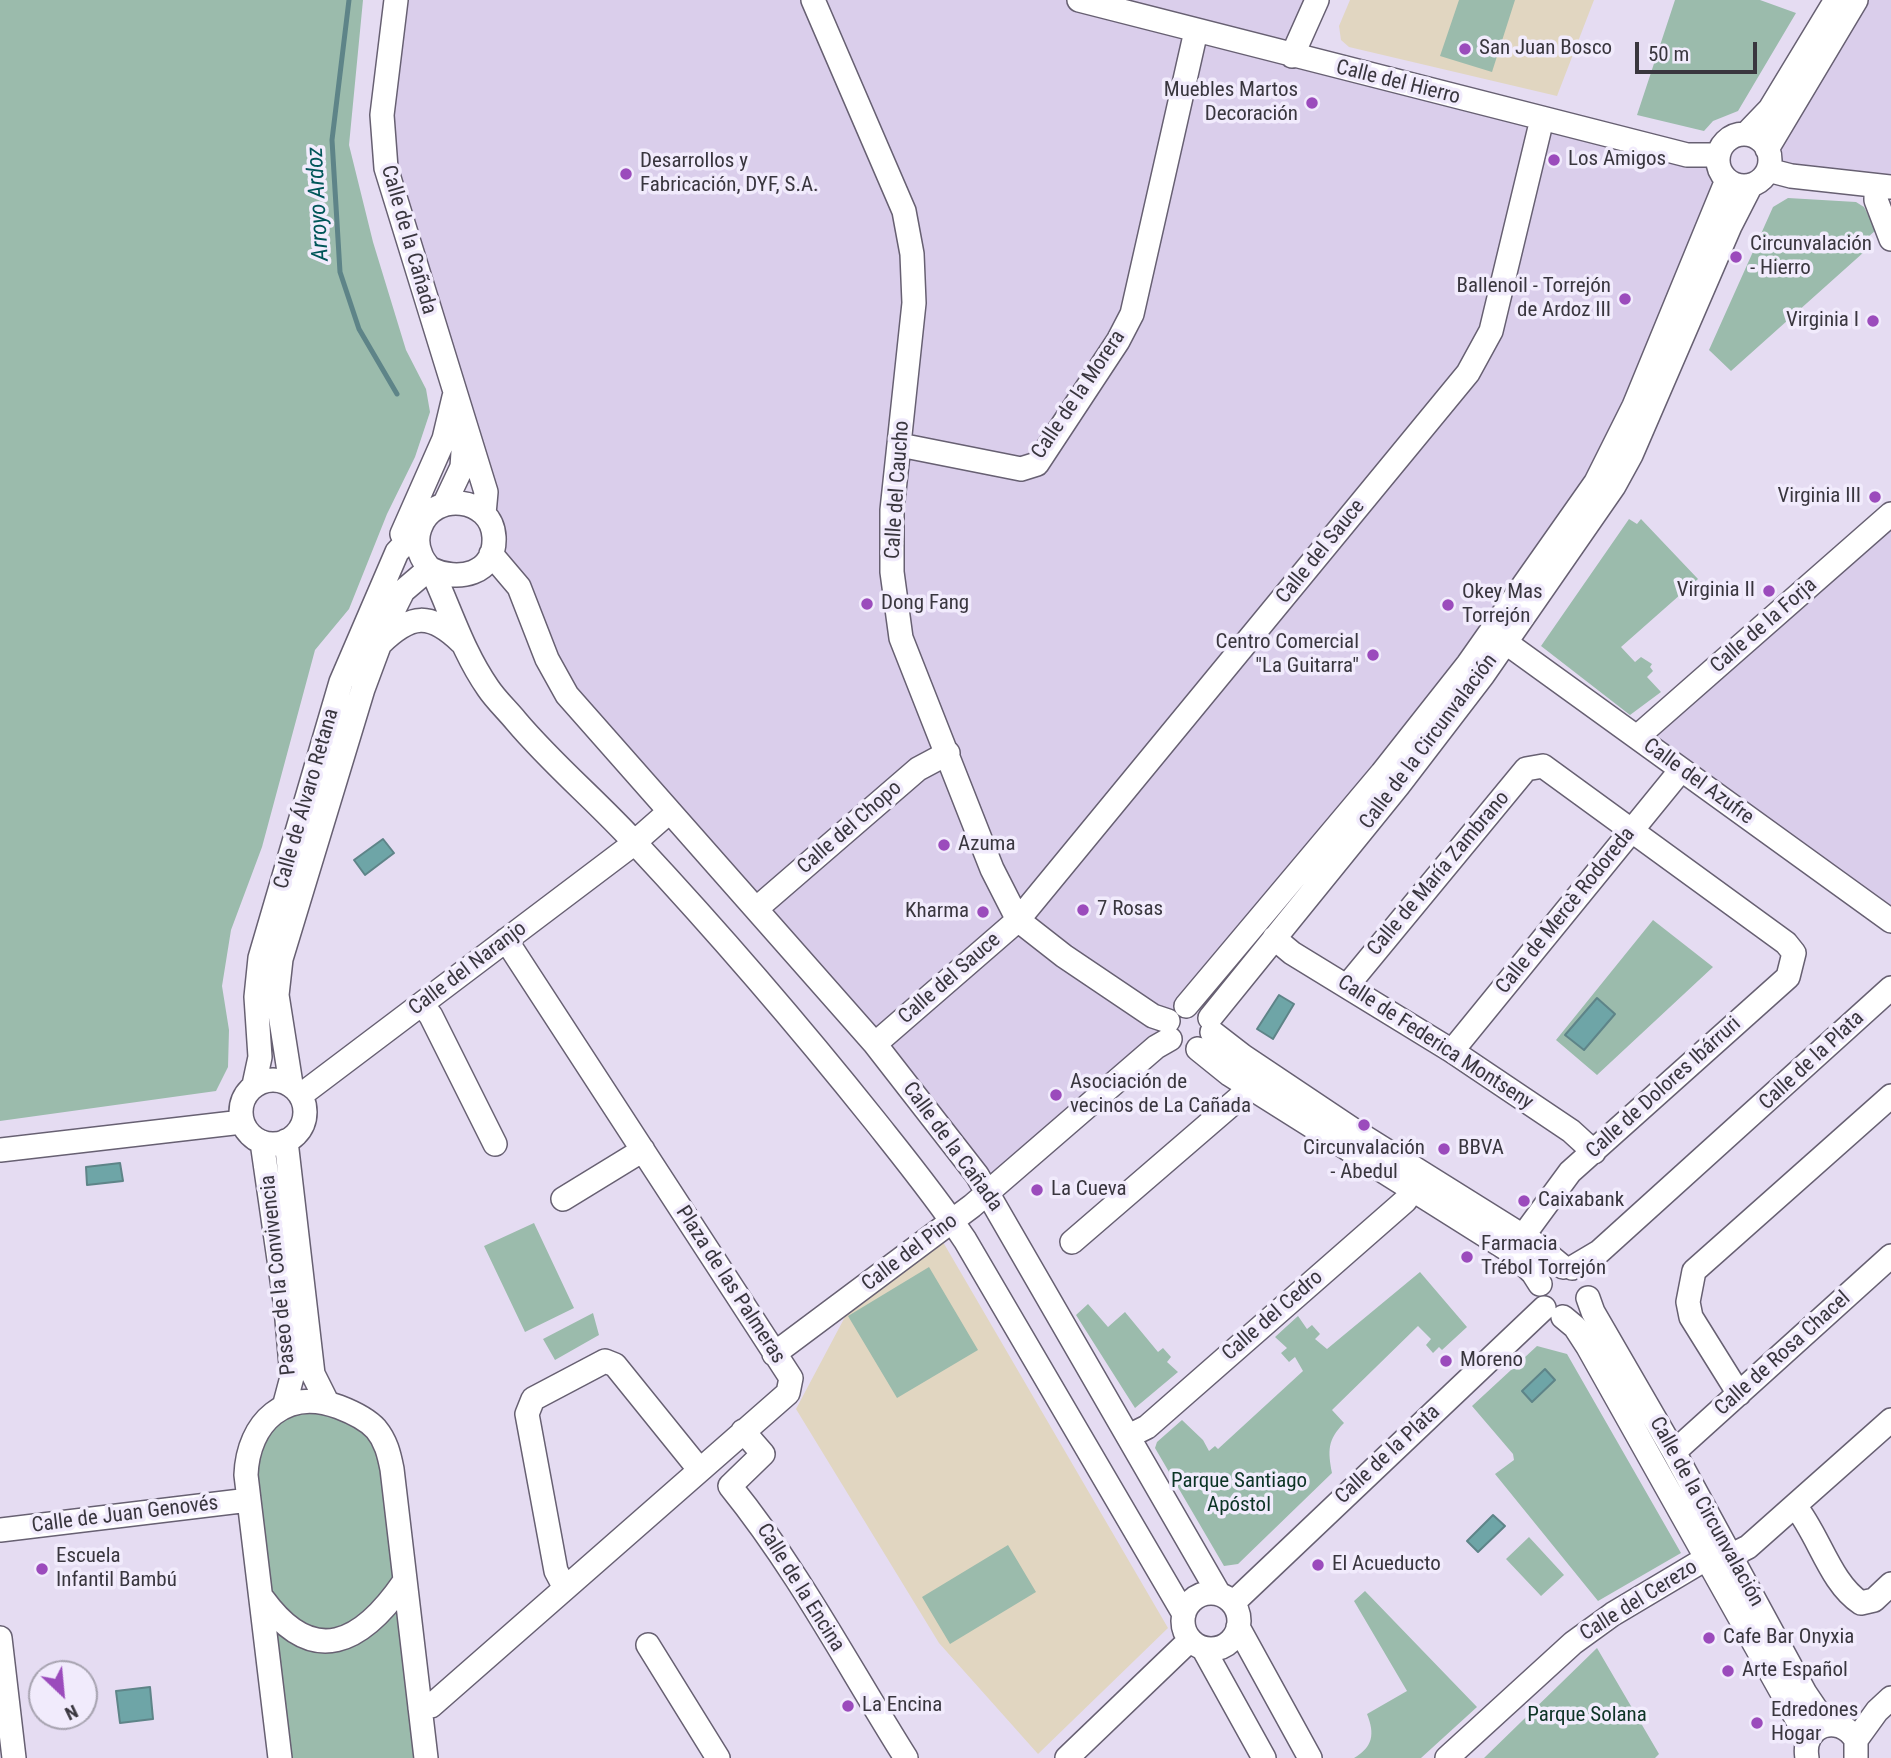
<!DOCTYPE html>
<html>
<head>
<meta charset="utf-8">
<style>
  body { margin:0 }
  #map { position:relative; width:1891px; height:1758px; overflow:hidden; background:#e5dcf2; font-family:"Roboto Condensed",sans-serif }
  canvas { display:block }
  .north { position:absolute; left:28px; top:1660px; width:70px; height:70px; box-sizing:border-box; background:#f1ebfc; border:2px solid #a7a3b0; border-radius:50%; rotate:154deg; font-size:19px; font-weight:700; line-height:28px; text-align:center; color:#39363e }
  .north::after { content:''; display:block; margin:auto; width:24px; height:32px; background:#9b4bbc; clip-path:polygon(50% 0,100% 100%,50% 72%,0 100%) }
  .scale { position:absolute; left:1635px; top:42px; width:122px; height:32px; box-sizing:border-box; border:4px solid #39363e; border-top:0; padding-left:9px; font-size:21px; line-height:24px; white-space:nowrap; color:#39363e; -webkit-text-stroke:5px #f1ebfc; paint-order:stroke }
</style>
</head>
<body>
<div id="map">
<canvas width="1891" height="1758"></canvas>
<div class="north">N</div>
<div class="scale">50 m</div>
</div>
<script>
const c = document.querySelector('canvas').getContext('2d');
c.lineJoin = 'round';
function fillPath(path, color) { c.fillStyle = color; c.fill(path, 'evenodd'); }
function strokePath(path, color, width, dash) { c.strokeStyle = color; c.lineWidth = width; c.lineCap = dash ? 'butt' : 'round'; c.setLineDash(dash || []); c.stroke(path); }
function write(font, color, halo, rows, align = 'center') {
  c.font = font + ' "Roboto Condensed",sans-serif'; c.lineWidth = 7; c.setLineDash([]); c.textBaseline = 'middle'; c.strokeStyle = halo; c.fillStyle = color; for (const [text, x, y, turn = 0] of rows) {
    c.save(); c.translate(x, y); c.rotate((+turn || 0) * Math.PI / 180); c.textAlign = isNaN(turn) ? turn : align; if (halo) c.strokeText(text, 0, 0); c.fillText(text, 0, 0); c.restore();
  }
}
const built = new Path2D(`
  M 396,0 L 1317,0 L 1292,56 L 1718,162 L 1723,175 L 1634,406 L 1511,604 L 1171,1015 L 1167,1031 L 988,1192 L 567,695 L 491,554 L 382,115 Z
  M 1856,0 L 1891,0 L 1891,187 L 1768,170 L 1771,139 Z
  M 1891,514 L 1891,921 L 1637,737 Z`);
const education = new Path2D(`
  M 1350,0 L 1594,0 L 1557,96 L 1349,47 L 1341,40 L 1339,26 Z
  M 943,1242 L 1168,1628 L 1038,1754 L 939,1643 L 796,1409 L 846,1315 Z`);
const green = new Path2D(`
  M 0,0 L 363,0 L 349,145 L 373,242 L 406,350 L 426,389 L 430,412 L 415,457 L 387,514 L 349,609 L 315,650 L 262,847 L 231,930 L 222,986 L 229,1030 L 228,1067 L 216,1091 L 0,1121 Z
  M 1459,0 L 1515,0 L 1492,72 L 1440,56 Z
  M 1675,0 L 1760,0 L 1796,13 L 1738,111 L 1713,121 L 1704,131 L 1637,115 Z
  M 1788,198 L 1856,202 L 1864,207 L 1876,230 L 1859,245 L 1864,252 L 1731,371 L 1709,350 L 1773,207 Z
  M 1629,519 L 1637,524 L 1641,519 L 1698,579 L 1621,647 L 1635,662 L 1641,657 L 1652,664 L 1650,667 L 1653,671 L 1647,677 L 1661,692 L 1630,715 L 1541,646 Z
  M 1653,920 L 1713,967 L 1597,1075 L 1556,1040 Z
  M 534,1223 L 574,1308 L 525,1332 L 484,1246 Z
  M 929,1267 L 978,1350 L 897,1398 L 848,1316 Z
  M 1420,1272 L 1467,1327 L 1442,1350 L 1439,1347 L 1433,1353 L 1426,1345 L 1431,1339 L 1418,1326 L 1332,1410 L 1344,1423 C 1327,1440 1328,1451 1332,1473 L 1238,1564 L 1224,1566 L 1155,1448 L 1157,1442 L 1182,1420 L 1203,1440 L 1209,1451 L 1215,1446 L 1218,1449 L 1303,1371 L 1295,1357 L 1289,1362 L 1281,1353 L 1287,1348 L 1275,1337 L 1298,1316 L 1307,1329 L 1312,1325 L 1320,1334 L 1315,1339 L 1327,1349 Z
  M 1088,1304 L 1108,1327 L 1125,1312 L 1158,1352 L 1163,1348 L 1171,1357 L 1167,1362 L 1178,1372 L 1135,1408 L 1076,1315 Z
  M 593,1313 L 599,1335 L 555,1360 L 543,1339 Z
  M 1537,1346 L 1567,1354 L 1681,1553 L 1598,1601 L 1495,1474 L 1514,1460 L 1513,1454 L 1472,1406 Z
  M 327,1408 L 368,1433 L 380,1451 L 415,1758 L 287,1758 L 253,1475 L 258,1442 L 286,1414 Z
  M 1529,1537 L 1564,1575 L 1541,1596 L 1506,1559 Z
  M 1008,1545 L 1036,1592 L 950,1644 L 922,1597 Z
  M 1365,1591 L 1477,1707 L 1421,1758 L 1354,1758 C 1373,1747 1375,1734 1367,1714 L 1407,1691 L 1354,1601 Z
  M 1597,1648 L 1659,1754 L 1655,1758 L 1484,1758 Z`);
const water = new Path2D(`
  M 383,839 L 394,853 L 365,875 L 354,860 Z
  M 1279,995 L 1294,1004 L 1273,1039 L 1257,1029 Z
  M 1597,998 L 1615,1014 L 1584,1050 L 1565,1035 Z
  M 120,1163 L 123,1181 L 87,1185 L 86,1167 Z
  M 1545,1369 L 1555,1380 L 1532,1402 L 1522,1391 Z
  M 1493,1515 L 1505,1526 L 1478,1552 L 1467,1541 Z
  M 150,1687 L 153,1719 L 120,1723 L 116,1691 Z`);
const stream = new Path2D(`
  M 349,0 L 332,140 L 340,272 L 359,329 L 397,394`);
const minor = new Path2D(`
  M 396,0 L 382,115 L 386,168 L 486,492 L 484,514
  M 813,0 L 904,211 L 912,254 L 914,303 L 892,510 L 892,572 L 901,638 L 992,869 L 1018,920 L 1064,956 L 1153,1016 L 1168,1021
  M 1079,0 L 1687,155 L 1718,155
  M 1292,56 L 1317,0
  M 1746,134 L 1770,109 L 1836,0
  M1718 160a26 26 0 1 1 52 0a26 26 0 1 1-52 0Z
  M 1767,149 L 1856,0
  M 1768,170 L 1791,176 L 1891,187
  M 1876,186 L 1876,200 L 1891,239
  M 900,445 L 1021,469 L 1037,464 L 1118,341 L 1132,314 L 1196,31
  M 445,503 L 462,467 L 464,437
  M 402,534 L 444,439 L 454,397
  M 491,554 L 519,587 L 547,659 L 567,695 L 875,1044 L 977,1175 L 1219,1594
  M 431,569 C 457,582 496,575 494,537 C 492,497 433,490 420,528 C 417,536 417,546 421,555 C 423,561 429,567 433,573 C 451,612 463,652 488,688 C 496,700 507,710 516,721 C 553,765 598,802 636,844 C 719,933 799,1026 875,1121 C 906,1160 937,1198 965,1240 L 1184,1614
  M 1505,642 L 1891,921
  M 381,643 C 411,614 430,612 461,642
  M 1637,737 L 1891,514
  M 756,909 L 918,769 L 948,753
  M 1274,938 L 1292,953 L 1452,1051 L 1571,1131 L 1594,1152
  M 1347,986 L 1526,769 L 1543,766 L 1786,943 L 1794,953 L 1788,977 L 1570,1172 L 1523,1236
  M 422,1004 L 431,1016 L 495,1144
  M 1186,1006 L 1382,773 L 1468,664 L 1596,482 L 1634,406 L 1727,180
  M 1210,1018 L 1398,786 L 1483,675 L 1614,486 L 1631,455 L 1730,226 L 1751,185
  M 1212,1032 L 1243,1056 L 1358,1133 L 1534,1243 L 1563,1267
  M 875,1044 L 1018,920 L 1468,373 L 1491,331 L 1542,119
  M 1198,1049 L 1229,1074 L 1510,1251 L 1533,1273 L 1540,1284
  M 1452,1051 L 1681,770
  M241 1112a32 32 0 1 1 64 0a32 32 0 1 1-64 0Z
  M 291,1084 L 277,995 L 281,959 L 363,689 L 389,619 L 403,591 L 430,568
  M 254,1085 L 260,1057 L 256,997 L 260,958 L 341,682 L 397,552 L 419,529
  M 301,1095 L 628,848 L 669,812
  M 286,1141 L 313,1374 L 327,1402
  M 262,1142 L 286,1308 L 292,1377 L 284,1407
  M 0,1150 L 242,1122
  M 563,1199 L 643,1150
  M 1072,1242 L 1239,1098 L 1248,1086
  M 1572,1268 L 1599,1252 L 1891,988
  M 1588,1298 L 1593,1312 L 1674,1452 L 1805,1693 L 1826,1724
  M 1563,1317 L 1575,1327 L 1588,1347 L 1808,1739
  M 774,1354 L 972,1206 L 1156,1047 L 1170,1039
  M 1739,1394 L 1691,1317 L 1688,1302 L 1694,1271 L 1891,1096
  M 743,1431 L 763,1454 L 730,1486 C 798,1570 848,1666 906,1758
  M 1129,1436 L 1147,1427 L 1405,1201 L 1413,1190
  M 1674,1452 L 1891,1256
  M 1795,1506 C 1819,1535 1830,1583 1861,1603 L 1874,1600 L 1891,1584
  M 0,1530 L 249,1500
  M 1730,1556 L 1748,1547 L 1891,1420
  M 565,1588 L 556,1571 L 527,1414 L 533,1399 L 605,1361 L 615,1365 L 699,1469
  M1183 1621a28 28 0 1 1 56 0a28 28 0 1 1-56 0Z
  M 263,1599 C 314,1669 362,1643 404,1582
  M 1233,1603 L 1544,1308
  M 1238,1627 L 1310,1758
  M 0,1638 L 14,1758
  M 648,1645 L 718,1758
  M 1203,1648 L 1264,1758
  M 420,1708 L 431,1706 L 788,1393 L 791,1378 L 506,940
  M 1856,1740 L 1877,1711 L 1891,1698
  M 280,1758 L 246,1475 C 248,1422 286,1387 339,1407 C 352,1412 367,1419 376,1429 C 386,1441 389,1454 392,1469 L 426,1758
  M 1067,1758 L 1190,1640
  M 1447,1758 L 1573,1643 L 1613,1614 L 1707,1558
  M 1807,1758 C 1801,1725 1839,1712 1856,1740 L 1856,1758`);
const markers = [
  [1465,49,7,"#9b4bbc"],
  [1312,103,7,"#9b4bbc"],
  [1554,160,7,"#9b4bbc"],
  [626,174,7,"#9b4bbc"],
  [1736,257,7,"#9b4bbc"],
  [1625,299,7,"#9b4bbc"],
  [1873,321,7,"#9b4bbc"],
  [1875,497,7,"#9b4bbc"],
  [1769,591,7,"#9b4bbc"],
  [867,604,7,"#9b4bbc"],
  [1448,605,7,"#9b4bbc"],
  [1373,655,7,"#9b4bbc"],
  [944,845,7,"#9b4bbc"],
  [1083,910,7,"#9b4bbc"],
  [983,912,7,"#9b4bbc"],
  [1056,1095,7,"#9b4bbc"],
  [1364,1125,7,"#9b4bbc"],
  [1444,1149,7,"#9b4bbc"],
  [1037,1190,7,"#9b4bbc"],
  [1524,1201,7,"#9b4bbc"],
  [1467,1257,7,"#9b4bbc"],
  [1446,1361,7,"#9b4bbc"],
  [1318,1565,7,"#9b4bbc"],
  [42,1569,7,"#9b4bbc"],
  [1709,1638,7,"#9b4bbc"],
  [1728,1671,7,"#9b4bbc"],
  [848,1706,7,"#9b4bbc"],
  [1757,1723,7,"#9b4bbc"]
];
const poiNames = [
  ["San Juan Bosco",1479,49],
  ["Muebles Martos",1298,91,"right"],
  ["Decoración",1298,115,"right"],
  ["Los Amigos",1568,160],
  ["Desarrollos y",640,162],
  ["Fabricación, DYF, S.A.",640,186],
  ["Circunvalación",1750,245],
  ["- Hierro",1750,269],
  ["Ballenoil - Torrejón",1611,287,"right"],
  ["de Ardoz III",1611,311,"right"],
  ["Virginia I",1859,321,"right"],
  ["Virginia III",1861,497,"right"],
  ["Virginia II",1755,591,"right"],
  ["Okey Mas",1462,593],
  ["Torrejón",1462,617],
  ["Dong Fang",881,604],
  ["Centro Comercial",1359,643,"right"],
  ["\"La Guitarra\"",1359,667,"right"],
  ["Azuma",958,845],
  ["7 Rosas",1097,910],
  ["Kharma",969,912,"right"],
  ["Asociación de",1070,1083],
  ["vecinos de La Cañada",1070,1107],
  ["Circunvalación",1364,1149,"center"],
  ["- Abedul",1364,1173,"center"],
  ["BBVA",1458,1149],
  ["La Cueva",1051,1190],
  ["Caixabank",1538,1201],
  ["Farmacia",1481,1245],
  ["Trébol Torrejón",1481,1269],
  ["Moreno",1460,1361],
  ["Escuela",56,1557],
  ["Infantil Bambú",56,1581],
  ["El Acueducto",1332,1565],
  ["Cafe Bar Onyxia",1723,1638],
  ["Arte Español",1742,1671],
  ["La Encina",862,1706],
  ["Edredones",1771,1711],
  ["Hogar",1771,1735]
];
const streetNames = [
  ["Calle del Hierro",1398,83,14],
  ["Calle de la Cañada",408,240,74],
  ["Calle de la Morera",1079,395,-56],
  ["Calle del Caucho",898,490,-86],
  ["Calle del Sauce",1321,552,-51],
  ["Calle de la Forja",1764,626,-41],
  ["Calle de la Circunvalación",1429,742,-53],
  ["Calle del Azufre",1698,782,36],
  ["Calle de Álvaro Retana",307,799,-74],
  ["Calle del Chopo",850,828,-41],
  ["Calle de María Zambrano",1439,874,-50],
  ["Calle de Mercè Rodoreda",1566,911,-51],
  ["Calle del Naranjo",468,969,-37],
  ["Calle del Sauce",950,979,-41],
  ["Calle de Federica Montseny",1435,1043,33],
  ["Calle de la Plata",1812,1061,-43],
  ["Calle de Dolores Ibárruri",1664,1088,-42],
  ["Calle de la Cañada",952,1147,54],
  ["Calle del Pino",910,1253,-37],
  ["Paseo de la Convivencia",279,1275,-96],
  ["Plaza de las Palmeras",730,1285,57],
  ["Calle del Cedro",1273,1316,-41],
  ["Calle de Rosa Chacel",1783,1354,-42],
  ["Calle de la Plata",1388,1455,-43],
  ["Calle de la Circunvalación",1706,1512,61],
  ["Calle de Juan Genovés",125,1515,-7],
  ["Calle de la Encina",800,1588,58],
  ["Calle del Cerezo",1639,1601,-32]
];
const parkNames = [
  ["Parque Santiago",1239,1482],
  ["Apóstol",1239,1506],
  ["Parque Solana",1587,1716]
];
const waterNames = [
  ["Arroyo Ardoz",319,204,-93]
];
fillPath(built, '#daceeb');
fillPath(education, '#e1d6c1');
fillPath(green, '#9bbbac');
fillPath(water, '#6ea5a7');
strokePath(water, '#5e8488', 2);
strokePath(stream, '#5e8488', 5);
strokePath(minor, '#676072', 26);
strokePath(minor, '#fff', 23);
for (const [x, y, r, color] of markers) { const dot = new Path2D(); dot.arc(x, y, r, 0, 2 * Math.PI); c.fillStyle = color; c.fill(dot); strokePath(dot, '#f1ebfc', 2.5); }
write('21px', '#39363e', '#f1ebfc', poiNames, 'left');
write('21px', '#39363e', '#f1ebfc', streetNames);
write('21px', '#0c3425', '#f1ebfc', parkNames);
write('italic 23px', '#005659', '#f1ebfc', waterNames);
</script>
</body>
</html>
